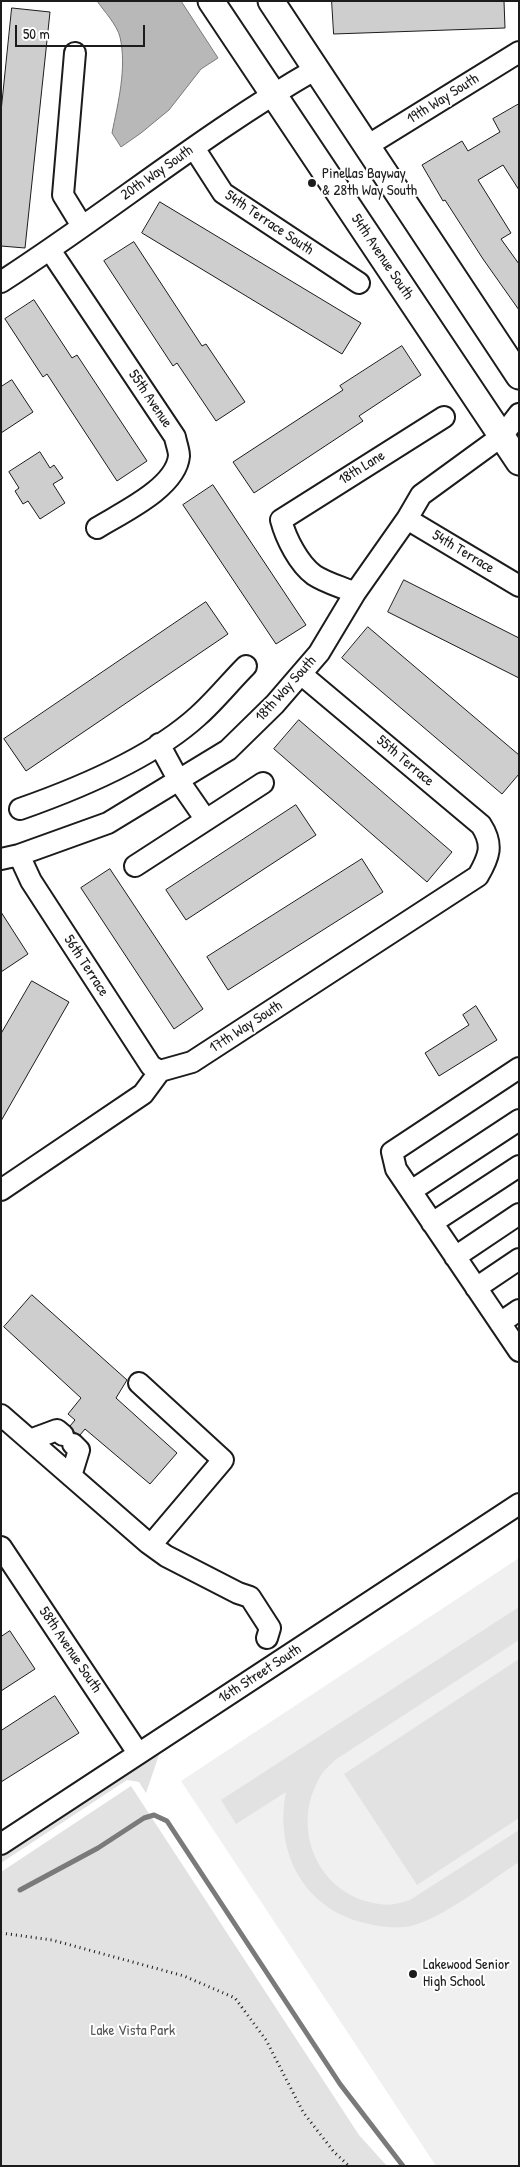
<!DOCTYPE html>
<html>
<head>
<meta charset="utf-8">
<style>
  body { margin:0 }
  #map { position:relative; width:520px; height:2167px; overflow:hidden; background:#fff; font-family:"Patrick Hand",sans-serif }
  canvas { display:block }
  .frame { position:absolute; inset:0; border:2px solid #1c1c1c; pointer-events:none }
  .scale { position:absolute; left:15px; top:25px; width:130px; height:22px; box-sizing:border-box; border:2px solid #1c1c1c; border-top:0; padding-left:6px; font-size:15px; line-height:18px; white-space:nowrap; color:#1c1c1c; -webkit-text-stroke:4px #fff; paint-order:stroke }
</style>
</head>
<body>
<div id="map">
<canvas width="520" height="2167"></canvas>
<div class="frame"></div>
<div class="scale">50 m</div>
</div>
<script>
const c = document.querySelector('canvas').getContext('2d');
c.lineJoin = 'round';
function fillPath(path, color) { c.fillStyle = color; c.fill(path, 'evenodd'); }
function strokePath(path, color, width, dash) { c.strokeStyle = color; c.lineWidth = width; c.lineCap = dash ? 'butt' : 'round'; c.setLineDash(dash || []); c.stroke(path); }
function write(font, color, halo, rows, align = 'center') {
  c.font = font + ' "Patrick Hand",sans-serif'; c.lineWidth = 4; c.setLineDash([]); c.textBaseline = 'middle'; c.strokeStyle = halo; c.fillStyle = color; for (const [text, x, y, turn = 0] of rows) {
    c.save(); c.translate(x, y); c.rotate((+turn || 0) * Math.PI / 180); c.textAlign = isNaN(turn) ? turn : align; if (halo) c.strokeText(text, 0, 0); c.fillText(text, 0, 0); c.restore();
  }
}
const built = new Path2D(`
  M 519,1558 L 519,2166 L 436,2166 L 181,1781 Z`);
const green = new Path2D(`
  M 519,1607 L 519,1640 L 335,1760 C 330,1765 323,1771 320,1777 C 289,1829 319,1897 380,1904 C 391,1906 400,1903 410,1900 L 519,1830 L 519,1862 C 488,1882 445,1917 411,1926 C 396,1929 379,1927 365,1923 C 304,1909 274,1852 286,1792 L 236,1824 L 221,1800 Z
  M 519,1659 L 519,1818 L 417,1885 L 344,1774 Z
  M 161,1749 L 146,1793 L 139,1782 L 127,1780 L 1,1863 L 1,1855 Z
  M 131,1786 L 359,2135 L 387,2166 L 1,2166 L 1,1872 Z`);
const water = new Path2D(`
  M 97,1 L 181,1 L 218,58 L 201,69 L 169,110 L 141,133 L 121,147 L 112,133 C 118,103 127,68 120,37 C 117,25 104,11 97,1 Z`);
const stream = new Path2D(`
  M 20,1890 L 98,1848 L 144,1818 L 154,1815 L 167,1821 L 340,2084 L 403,2166`);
const building = new Path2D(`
  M 332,1 L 504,1 L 505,28 L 334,34 Z
  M 12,8 L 50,12 L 25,248 L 1,246 L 1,112 Z
  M 519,104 L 519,190 L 503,165 L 478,180 L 511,233 L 501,239 L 519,264 L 519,310 L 483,259 L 445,200 L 443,201 L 422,165 L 462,141 L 468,151 L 500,132 L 493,119 Z
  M 160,202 L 361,323 L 342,354 L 142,233 Z
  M 134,242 L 202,346 L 206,344 L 245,402 L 216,421 L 177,363 L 173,366 L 104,261 Z
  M 34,300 L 72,358 L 77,355 L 147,461 L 117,481 L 47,374 L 43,377 L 5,319 Z
  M 402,346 L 421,375 L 359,416 L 363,421 L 254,493 L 233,462 L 343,390 L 340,386 Z
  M 12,380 L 33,412 L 1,433 L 1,387 Z
  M 40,452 L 50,468 L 54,465 L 63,478 L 53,484 L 65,503 L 40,519 L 28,501 L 23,504 L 15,491 L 19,488 L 9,472 Z
  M 213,485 L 306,625 L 276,644 L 183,505 Z
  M 404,580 L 519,638 L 519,678 L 388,612 Z
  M 206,602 L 228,634 L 26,771 L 4,739 Z
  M 368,627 L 519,755 L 519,774 L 502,794 L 342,658 Z
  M 299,720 L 452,852 L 427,882 L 274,749 Z
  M 296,805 L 316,835 L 186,920 L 166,890 Z
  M 362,859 L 383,892 L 228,990 L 207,957 Z
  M 110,869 L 203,1009 L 174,1029 L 81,888 Z
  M 1,912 L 28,954 L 1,972 Z
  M 32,981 L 69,1002 L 1,1121 L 1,1034 Z
  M 476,1006 L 497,1040 L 439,1076 L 425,1053 L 469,1025 L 463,1015 Z
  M 32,1295 L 127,1380 L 116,1398 L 177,1453 L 150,1484 L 85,1429 L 80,1435 L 74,1432 L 70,1426 L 75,1420 L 68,1414 L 81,1398 L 4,1327 Z
  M 10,1631 L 35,1669 L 1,1691 L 1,1637 Z
  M 55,1696 L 79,1733 L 1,1782 L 1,1731 Z`);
const path = new Path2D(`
  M 1,1933 L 52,1940 L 184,1976 L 235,1998 L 266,2040 L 303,2112 L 334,2152 L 349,2166`);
const minor = new Path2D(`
  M 75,53 L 63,195 L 82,226
  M 367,146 L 519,52
  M 194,148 L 223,193 L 359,283
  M 50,250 L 175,437 C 176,443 179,450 179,456 C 176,488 121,513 97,528
  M 1,282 C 108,213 206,132 316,69
  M 407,519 L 519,586
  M 355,593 C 342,587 326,583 314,575 C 299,564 286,539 281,520 L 444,417
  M 159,744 L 179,781 L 206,820
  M 20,809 C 77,789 153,757 198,716 C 215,701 230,682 246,666
  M 19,855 L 31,881 L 151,1066 L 160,1071
  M 1,859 L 19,855 L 108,823 L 228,750 L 275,704 L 319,653 L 355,593 L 407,519 L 421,495 L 502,436 L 519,414
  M 135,866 L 263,783
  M 519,1068 L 392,1152 L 396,1169 L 519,1351
  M 1,1190 L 143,1094 L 160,1071 L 192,1062 L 478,876 C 489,857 494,845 481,825 L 301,674
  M 411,1191 L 519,1120
  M 432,1223 L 519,1166
  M 455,1257 L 519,1214
  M 476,1288 L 519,1259
  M 500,1323 L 519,1310
  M 139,1383 L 223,1460 L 151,1545
  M 1,1415 L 148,1543 L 166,1556 L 238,1593 L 250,1597 L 270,1628 L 267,1638
  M 30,1440 L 57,1430 L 63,1435
  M 71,1476 L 79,1450 L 73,1444
  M 1,1547 L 138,1753
  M 1,1844 L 519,1504`);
const major = new Path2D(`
  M 211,1 L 519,462
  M 271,1 L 519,376`);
const markers = [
  [312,183,5,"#1c1c1c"],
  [413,1974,5,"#1c1c1c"]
];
const streetNames = [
  ["19th Way South",443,99,-32],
  ["20th Way South",157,173,-35],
  ["54th Terrace South",269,223,34],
  ["54th Avenue South",382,257,56],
  ["55th Avenue",150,399,56],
  ["18th Lane",362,468,-32],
  ["54th Terrace",463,552,31],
  ["18th Way South",286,689,-48],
  ["55th Terrace",405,761,40],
  ["56th Terrace",86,966,57],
  ["17th Way South",246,1027,-33],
  ["58th Avenue South",70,1650,56],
  ["16th Street South",260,1674,-33]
];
const poiNames = [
  ["Pinellas Bayway",322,174],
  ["& 28th Way South",322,191],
  ["Lakewood Senior",423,1965],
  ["High School",423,1982]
];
const parkNames = [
  ["Lake Vista Park",133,2031]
];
fillPath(built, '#f0f0f0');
fillPath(green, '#e2e2e2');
fillPath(water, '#b8b8b8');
strokePath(water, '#7a7a7a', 1);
strokePath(stream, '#7a7a7a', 5);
fillPath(building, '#cecece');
strokePath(building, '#1c1c1c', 1);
strokePath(minor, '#1c1c1c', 24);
strokePath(major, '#1c1c1c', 29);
strokePath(path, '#1c1c1c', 3, [1, 4]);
strokePath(minor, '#fff', 20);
strokePath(major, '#fff', 25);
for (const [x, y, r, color] of markers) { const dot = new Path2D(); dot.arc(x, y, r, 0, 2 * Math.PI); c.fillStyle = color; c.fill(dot); strokePath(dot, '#fff', 2); }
write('15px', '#1c1c1c', '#fff', streetNames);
write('15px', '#1c1c1c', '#fff', poiNames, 'left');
write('15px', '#575757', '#fff', parkNames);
</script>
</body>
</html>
